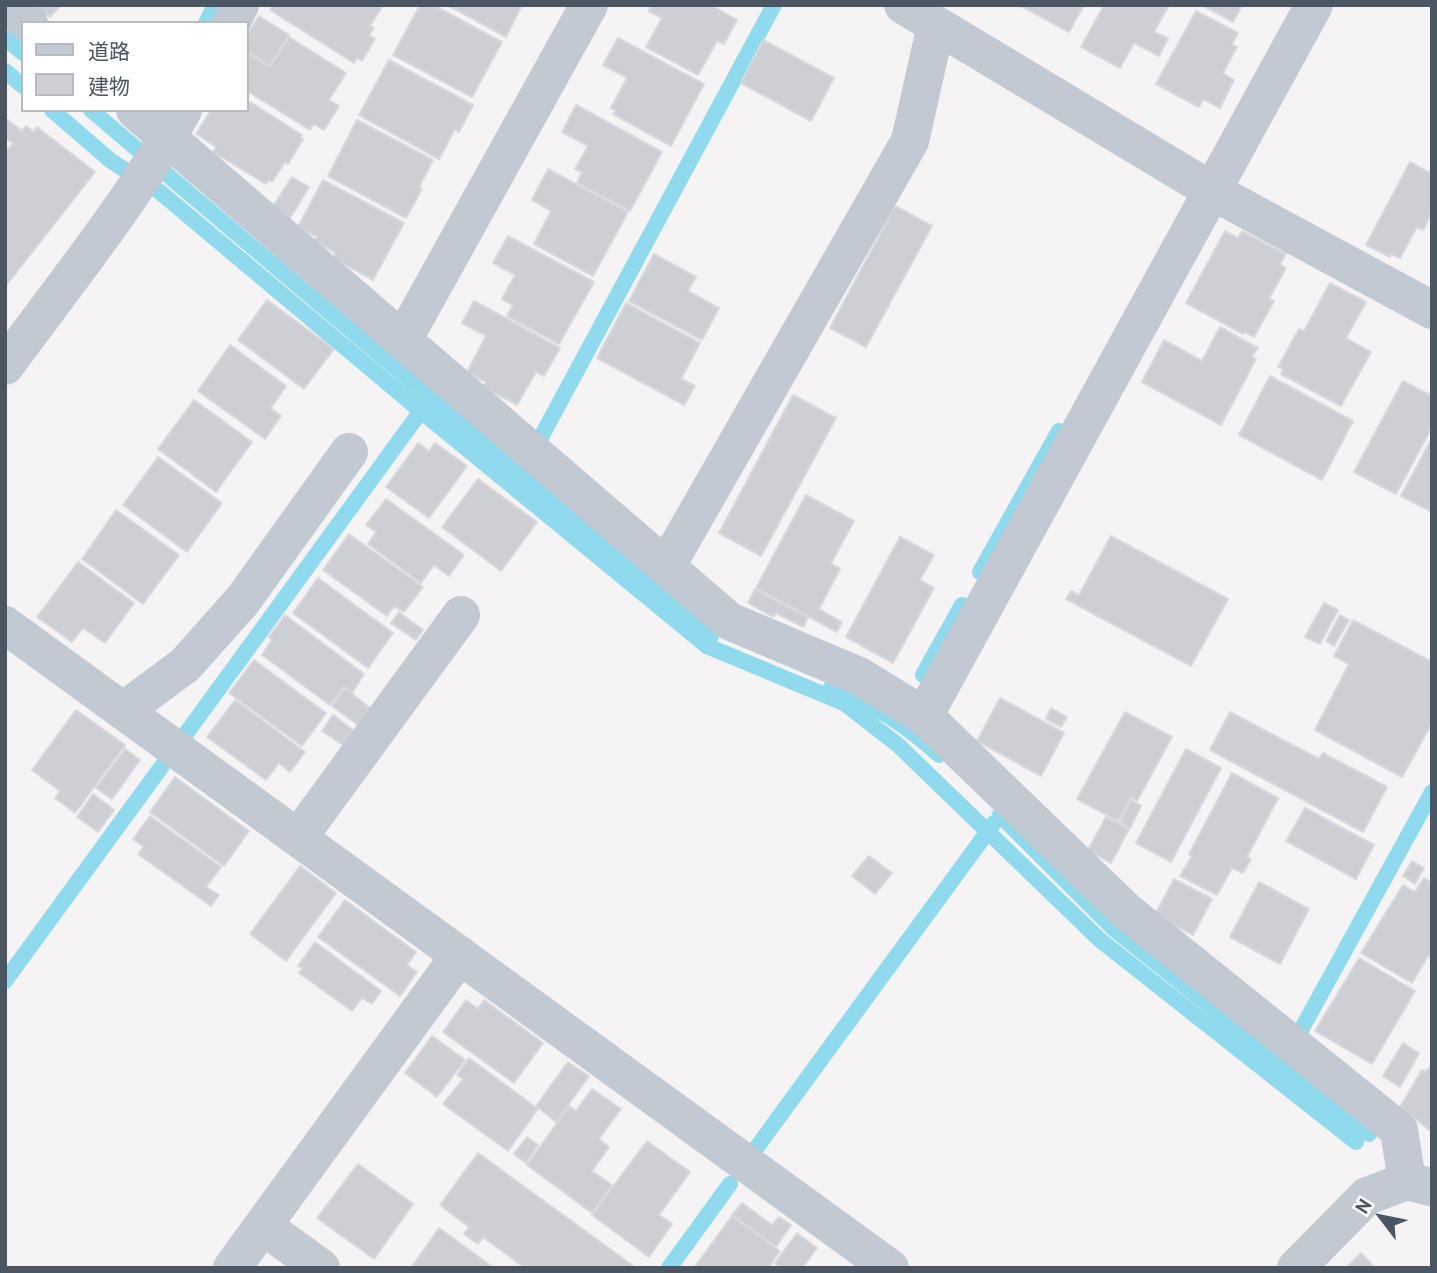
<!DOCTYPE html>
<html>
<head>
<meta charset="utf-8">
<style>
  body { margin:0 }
  #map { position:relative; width:1437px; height:1273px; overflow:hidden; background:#f5f3f3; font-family:"PT Sans","Noto Sans JP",sans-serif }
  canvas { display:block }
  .frame { position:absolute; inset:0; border:7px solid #4a5661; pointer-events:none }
  .legend { position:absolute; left:21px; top:21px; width:228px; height:91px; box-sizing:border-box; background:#fff; border:2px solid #b7bbc0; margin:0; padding:9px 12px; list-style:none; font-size:21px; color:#4a5661 }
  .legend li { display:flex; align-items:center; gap:14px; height:35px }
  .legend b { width:35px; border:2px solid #b7bbc0 }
  .north { position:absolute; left:1346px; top:1182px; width:70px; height:70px; -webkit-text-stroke:5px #fff; paint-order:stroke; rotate:302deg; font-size:19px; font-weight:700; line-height:28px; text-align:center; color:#4a5661 }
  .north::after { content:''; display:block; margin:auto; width:24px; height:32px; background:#4a5661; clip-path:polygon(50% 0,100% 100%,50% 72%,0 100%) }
</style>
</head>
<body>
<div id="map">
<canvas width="1437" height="1273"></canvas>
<div class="frame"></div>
<ul class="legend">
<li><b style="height:9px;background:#c1cad2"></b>道路</li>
<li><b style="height:19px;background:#cdcfd5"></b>建物</li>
</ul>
<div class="north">N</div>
</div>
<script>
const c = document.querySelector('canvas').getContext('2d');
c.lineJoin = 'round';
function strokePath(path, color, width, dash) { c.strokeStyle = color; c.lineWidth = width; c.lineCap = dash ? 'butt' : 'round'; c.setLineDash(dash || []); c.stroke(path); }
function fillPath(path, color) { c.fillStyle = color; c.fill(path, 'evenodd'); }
const stream = new Path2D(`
  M 206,23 L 215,5
  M 5,38 L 23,53
  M 5,71 L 23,86
  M 52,110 L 111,161 L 160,192 L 421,411 L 707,646 L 844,703 L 898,745 L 1100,940 L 1356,1142
  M 91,110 L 711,636
  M 540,439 L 774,5
  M 980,572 L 1059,431
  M 923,675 L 962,605
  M 832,686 C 870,702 909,727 939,755
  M 185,735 L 421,411
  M 1000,815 L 1114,929 L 1369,1134
  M 5,981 L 162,766
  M 1301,1030 L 1432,792
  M 754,1151 L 994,823
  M 669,1268 L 730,1184`);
const building = new Path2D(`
  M 36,5 L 61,5 L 50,17 Z
  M 273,5 L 383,5 L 370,26 L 374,28 L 369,35 L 375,39 L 362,61 L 357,58 L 354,63 L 270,10 Z
  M 420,5 L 433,5 L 502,42 L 472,97 L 393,55 Z
  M 447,5 L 522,5 L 506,37 Z
  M 651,5 L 711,5 L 737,20 L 724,44 L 717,41 L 698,75 L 646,47 L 662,18 L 649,11 Z
  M 1019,5 L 1084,5 L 1069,32 Z
  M 1104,5 L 1169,5 L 1154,32 L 1168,38 L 1159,56 L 1134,43 L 1120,68 L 1081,47 Z
  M 1202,5 L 1242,5 L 1233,22 Z
  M 1196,11 L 1238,33 L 1232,44 L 1237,47 L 1223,73 L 1234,80 L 1220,108 L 1203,99 L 1199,107 L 1156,84 Z
  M 259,16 L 289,35 L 270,66 L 247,51 L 247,35 Z
  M 289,37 L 346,73 L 329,100 L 339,106 L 324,130 L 314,124 L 310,130 L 247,91 L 249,54 L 270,67 Z
  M 618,38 L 704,84 L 671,146 L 613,114 L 616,111 L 611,108 L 627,78 L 603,65 Z
  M 763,40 L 834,78 L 811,121 L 741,83 Z
  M 389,60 L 473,105 L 459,132 L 455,129 L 439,159 L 359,115 Z
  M 247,100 L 302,135 L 300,137 L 303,139 L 288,164 L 285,162 L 272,182 L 269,180 L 266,184 L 213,152 L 216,147 L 196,134 L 211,110 L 247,110 Z
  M 576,105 L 662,152 L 630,211 L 577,183 L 582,172 L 575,169 L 588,146 L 562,132 Z
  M 5,118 L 22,131 L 26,126 L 34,132 L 37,127 L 95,172 L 5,287 L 5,153 L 13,143 L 5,138 Z
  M 357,120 L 433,160 L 419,187 L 422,189 L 406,218 L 328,176 Z
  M 1410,162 L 1432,174 L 1432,213 L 1423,230 L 1417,227 L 1400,258 L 1391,254 L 1390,257 L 1366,245 Z
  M 548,169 L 628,212 L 593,276 L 534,244 L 551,211 L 532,200 Z
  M 292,177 L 309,187 L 290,218 L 272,208 Z
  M 323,180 L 404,223 L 373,280 L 333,258 L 336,253 L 314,241 L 317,237 L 298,227 Z
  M 895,206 L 932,226 L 866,347 L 830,328 Z
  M 1225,231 L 1238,238 L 1242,231 L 1286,254 L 1280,264 L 1286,268 L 1269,299 L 1274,301 L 1254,337 L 1245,332 L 1243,334 L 1186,303 Z
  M 508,236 L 594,282 L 559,344 L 507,316 L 513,305 L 502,299 L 515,275 L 493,263 Z
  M 654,254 L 696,277 L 688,291 L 719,308 L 702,340 L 629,301 Z
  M 1330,283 L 1366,302 L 1346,338 L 1371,352 L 1341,406 L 1281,374 L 1283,369 L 1278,367 L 1299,329 L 1304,331 Z
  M 267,300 L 334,349 L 304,389 L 238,340 Z
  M 474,301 L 560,348 L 544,376 L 536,372 L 517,405 L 483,387 L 486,382 L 467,372 L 486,336 L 462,323 Z
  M 626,303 L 700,343 L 681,379 L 695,386 L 684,405 L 597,358 Z
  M 1220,327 L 1258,348 L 1252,356 L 1256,359 L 1221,425 L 1142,382 L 1164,340 L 1202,361 Z
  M 230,345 L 286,386 L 271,408 L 281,416 L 265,439 L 198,391 Z
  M 1270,376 L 1353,421 L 1322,480 L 1239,435 Z
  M 1403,381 L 1432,396 L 1432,427 L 1396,494 L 1354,472 Z
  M 793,395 L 836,418 L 761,556 L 719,533 Z
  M 194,400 L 252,442 L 216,492 L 158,449 Z
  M 1432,438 L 1432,512 L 1401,496 Z
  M 418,443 L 429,451 L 435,443 L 467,466 L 429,518 L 386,487 Z
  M 158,457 L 222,503 L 187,552 L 123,505 Z
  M 478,479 L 537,522 L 501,571 L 442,527 Z
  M 806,495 L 854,521 L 831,563 L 840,569 L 819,609 L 842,622 L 837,632 L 756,588 Z
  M 386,499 L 464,555 L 449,576 L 434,565 L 421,583 L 368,544 L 376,532 L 366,525 Z
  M 116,510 L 179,555 L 143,604 L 82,559 Z
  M 349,534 L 423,587 L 404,612 L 394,606 L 387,616 L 323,570 Z
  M 1111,536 L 1228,599 L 1191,666 L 1066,599 L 1071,591 L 1079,595 Z
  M 900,537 L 934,555 L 920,580 L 934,588 L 893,663 L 846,637 Z
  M 78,562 L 134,603 L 105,643 L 83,628 L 72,642 L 37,617 Z
  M 318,578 L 393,633 L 368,668 L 293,613 Z
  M 755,589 L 808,617 L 803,627 L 776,613 L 773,617 L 748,603 Z
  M 1324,603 L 1338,610 L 1320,644 L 1305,637 Z
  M 399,612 L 423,630 L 416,640 L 391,623 Z
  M 285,615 L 364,674 L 352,693 L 344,687 L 330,705 L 262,655 L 272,640 L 269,637 Z
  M 1340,615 L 1349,620 L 1334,646 L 1326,641 Z
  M 1353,620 L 1432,662 L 1432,723 L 1402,777 L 1315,730 L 1349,664 L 1334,656 Z
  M 254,660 L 326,713 L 302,746 L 229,693 Z
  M 345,688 L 370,708 L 358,725 L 332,706 Z
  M 1000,698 L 1064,733 L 1041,776 L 977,741 Z
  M 235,700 L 305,752 L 290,772 L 279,763 L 266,780 L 207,737 Z
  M 1051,708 L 1067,717 L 1061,727 L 1046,719 Z
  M 76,710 L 125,745 L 75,813 L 55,798 L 60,791 L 32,770 Z
  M 1125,712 L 1172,737 L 1137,801 L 1131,797 L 1118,821 L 1077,799 Z
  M 1230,712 L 1319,759 L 1323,753 L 1387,787 L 1363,832 L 1210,750 Z
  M 333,715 L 353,730 L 343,745 L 322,731 Z
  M 125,749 L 140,760 L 112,799 L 96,788 Z
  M 1186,749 L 1221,768 L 1171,862 L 1136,843 Z
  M 1232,773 L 1278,798 L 1247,857 L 1251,859 L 1243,873 L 1232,868 L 1217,895 L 1180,876 L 1192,856 L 1189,854 Z
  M 175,777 L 249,831 L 224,866 L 150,812 Z
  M 93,794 L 114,810 L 98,832 L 77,817 Z
  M 1131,800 L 1141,806 L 1130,828 L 1120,822 Z
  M 1305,808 L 1374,845 L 1356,879 L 1286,841 Z
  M 150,816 L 221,867 L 206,887 L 219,895 L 211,906 L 138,854 L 144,847 L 133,839 Z
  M 1106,817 L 1129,829 L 1111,863 L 1088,850 Z
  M 869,856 L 892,873 L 875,894 L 852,876 Z
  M 1412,861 L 1424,868 L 1415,884 L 1403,876 Z
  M 300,866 L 336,893 L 286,961 L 250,934 Z
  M 1424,878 L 1432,883 L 1432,958 L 1428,956 L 1412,983 L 1361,953 L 1403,885 L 1415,892 Z
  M 1174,879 L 1212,899 L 1193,935 L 1155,915 Z
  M 1259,882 L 1309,909 L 1280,964 L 1230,937 Z
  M 345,900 L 416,952 L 407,965 L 417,972 L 400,996 L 318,937 Z
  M 315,942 L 381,991 L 372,1004 L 362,998 L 352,1011 L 299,973 L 303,968 L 298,966 Z
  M 1359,958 L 1415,991 L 1372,1064 L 1315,1031 Z
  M 466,1000 L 478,1009 L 484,1000 L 543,1043 L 514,1083 L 443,1032 Z
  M 432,1036 L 465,1060 L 437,1097 L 405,1073 Z
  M 1403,1043 L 1419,1053 L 1400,1087 L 1383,1076 Z
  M 469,1058 L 538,1109 L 508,1151 L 443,1104 L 463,1079 L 457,1075 Z
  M 568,1062 L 589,1076 L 556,1122 L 536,1106 Z
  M 1432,1064 L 1432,1132 L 1400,1107 L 1422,1070 L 1426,1072 Z
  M 592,1089 L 621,1109 L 599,1139 L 609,1147 L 592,1171 L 612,1185 L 592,1213 L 527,1165 L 569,1106 L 576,1111 Z
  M 527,1137 L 538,1145 L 526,1163 L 514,1154 Z
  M 647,1141 L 690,1172 L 659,1215 L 672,1224 L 649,1257 L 592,1215 Z
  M 478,1153 L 636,1268 L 525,1268 L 483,1237 L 478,1244 L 464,1234 L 469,1227 L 440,1205 Z
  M 358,1164 L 413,1204 L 374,1259 L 317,1218 Z
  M 742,1203 L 772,1225 L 779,1217 L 791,1225 L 776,1247 L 732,1215 Z
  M 732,1216 L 780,1251 L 768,1268 L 694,1268 Z
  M 439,1228 L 494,1268 L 411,1268 Z
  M 797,1233 L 817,1248 L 802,1268 L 781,1268 L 775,1263 Z
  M 1361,1253 L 1375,1268 L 1346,1268 Z`);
const minor = new Path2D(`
  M 7,5 L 29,23
  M 903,5 L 1214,192 L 1432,310
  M 231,23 L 240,5
  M 135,110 L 729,621 L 859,676 L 924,716 L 1126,911 L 1399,1130 L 1407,1181
  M 403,340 L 589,5
  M 5,366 C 65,284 135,198 183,110
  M 666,567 L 910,141 L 936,25
  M 5,625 L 890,1268
  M 123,711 L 185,665 L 243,600 L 349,452
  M 924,716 L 1314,5
  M 298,838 L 461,615
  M 263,1226 L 321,1268
  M 232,1268 L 460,955
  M 1296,1268 L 1367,1196 L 1407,1181 L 1431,1187`);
strokePath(stream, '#90daee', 16);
fillPath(building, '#cdcfd5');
strokePath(building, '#d7d9de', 2);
strokePath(minor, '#c1cad2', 38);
</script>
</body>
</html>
